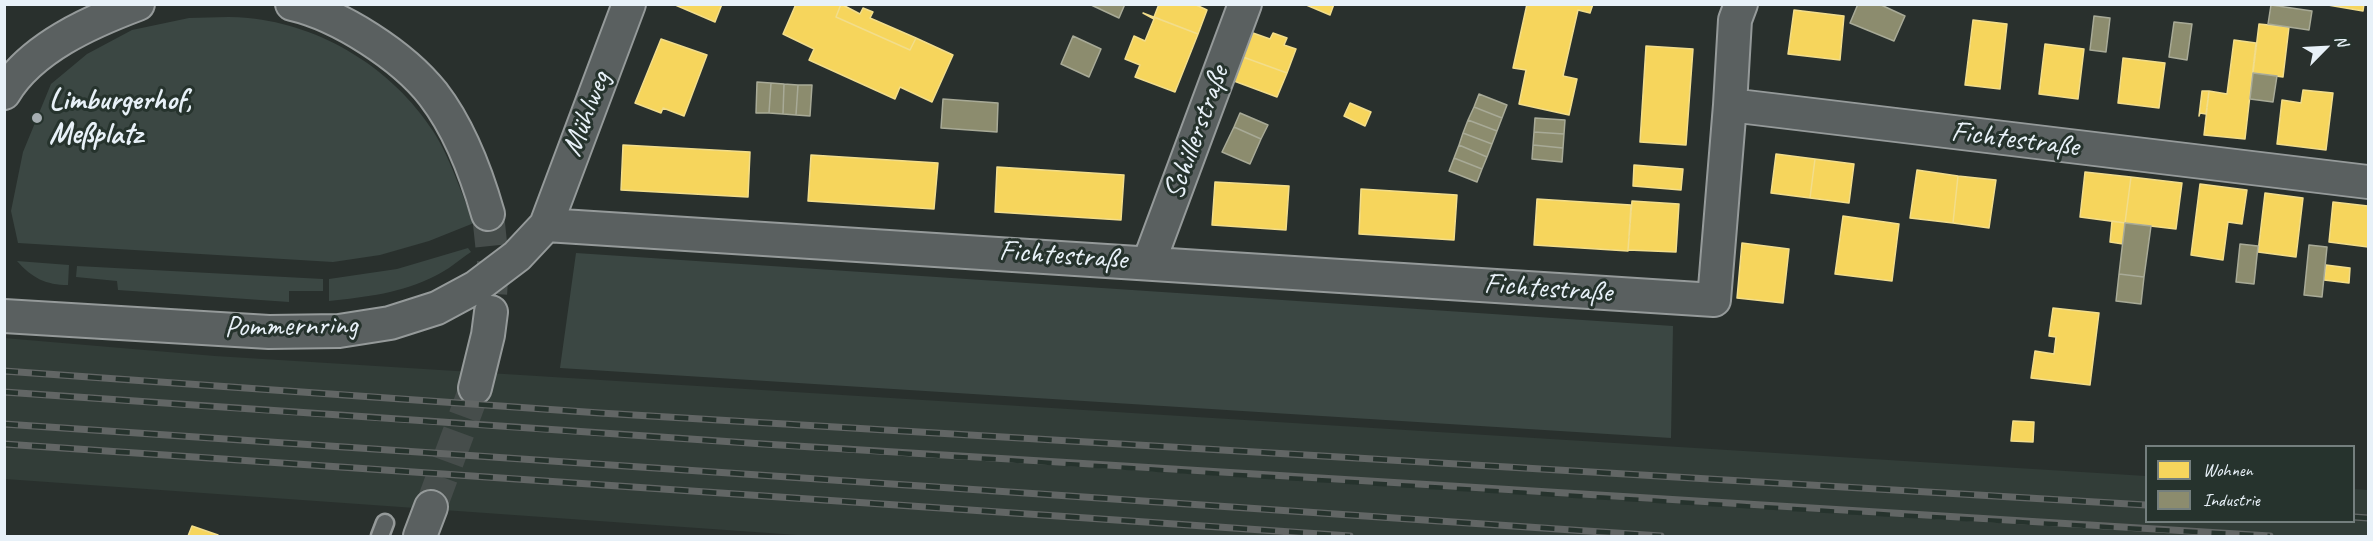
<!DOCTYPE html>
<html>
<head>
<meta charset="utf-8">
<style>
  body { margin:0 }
  #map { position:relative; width:2373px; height:541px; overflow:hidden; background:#29302d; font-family:Caveat,sans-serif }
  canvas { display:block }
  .frame { position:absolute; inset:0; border:6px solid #e8f1f8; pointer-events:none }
  .legend { position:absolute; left:2145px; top:445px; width:210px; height:78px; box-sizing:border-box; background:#26332d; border:2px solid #747f7e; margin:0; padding:8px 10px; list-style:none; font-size:18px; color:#e8f1f8 }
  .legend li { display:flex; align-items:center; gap:12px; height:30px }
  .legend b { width:30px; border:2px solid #747f7e }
  .north { position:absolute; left:2295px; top:18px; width:60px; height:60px; -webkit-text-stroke:4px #26332d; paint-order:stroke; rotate:66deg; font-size:16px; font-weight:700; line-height:24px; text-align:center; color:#e8f1f8 }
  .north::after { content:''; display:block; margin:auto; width:21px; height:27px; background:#e8f1f8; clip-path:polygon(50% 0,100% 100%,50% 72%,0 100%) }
</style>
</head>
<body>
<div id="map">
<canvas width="2373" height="541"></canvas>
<div class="frame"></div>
<ul class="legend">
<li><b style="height:16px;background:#f6d55c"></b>Wohnen</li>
<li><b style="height:16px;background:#8c8c6e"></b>Industrie</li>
</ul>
<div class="north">N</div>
</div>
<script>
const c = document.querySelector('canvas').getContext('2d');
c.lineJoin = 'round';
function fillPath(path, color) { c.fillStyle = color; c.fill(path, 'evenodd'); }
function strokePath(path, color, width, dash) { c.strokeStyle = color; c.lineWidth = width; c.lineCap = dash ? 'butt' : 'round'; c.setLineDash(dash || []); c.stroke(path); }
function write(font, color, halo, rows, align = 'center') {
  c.font = font + ' Caveat,sans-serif'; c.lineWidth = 6; c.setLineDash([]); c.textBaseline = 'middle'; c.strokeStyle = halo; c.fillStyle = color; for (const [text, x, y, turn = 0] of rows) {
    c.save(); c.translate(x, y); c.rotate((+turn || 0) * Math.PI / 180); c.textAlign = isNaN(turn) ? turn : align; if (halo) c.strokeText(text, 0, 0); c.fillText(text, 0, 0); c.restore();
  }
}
const built = new Path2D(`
  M 4,338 L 215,356 L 2146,476 L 2146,522 L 2354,522 L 2354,489 L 2368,490 L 2368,536 L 811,536 L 5,479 Z`);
const green = new Path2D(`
  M 189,18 C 208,18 229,16 248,18 C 322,25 393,69 433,131 C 449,155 462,195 474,223 L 429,241 L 380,255 L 333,262 L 18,243 L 11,211 L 23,152 L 51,84 L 87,54 L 132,30 Z
  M 468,248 L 471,252 C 459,260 448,270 435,276 C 402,293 366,297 329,301 L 329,279 L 397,269 Z
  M 576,253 L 1673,326 L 1671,438 L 560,368 Z
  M 17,261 L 69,265 L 68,285 C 46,285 32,278 17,261 Z
  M 77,266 L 323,279 L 323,291 L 289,291 L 289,302 L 118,290 L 117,281 L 76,277 Z`);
const homes = new Path2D(`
  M 673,4 L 722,4 L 715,22 Z
  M 796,4 L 841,4 L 836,17 L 910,50 L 916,38 L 953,55 L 932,102 L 900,87 L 895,99 L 809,60 L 814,49 L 783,34 Z
  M 841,4 L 860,14 L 863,8 L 873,12 L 870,18 L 916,38 L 910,50 L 836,17 Z
  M 1159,4 L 1194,4 L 1207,10 L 1198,34 L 1154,17 Z
  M 1304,4 L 1334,4 L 1330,15 Z
  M 1527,4 L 1593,4 L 1590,13 L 1578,10 L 1563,76 L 1577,79 L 1569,115 L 1519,104 L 1526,70 L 1513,68 Z
  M 2322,4 L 2364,4 L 2363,11 Z
  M 1794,10 L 1844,16 L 1840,60 L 1788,54 Z
  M 1143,13 L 1198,34 L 1175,92 L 1135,77 L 1140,65 L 1125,59 L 1134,36 L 1145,41 L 1154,19 Z
  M 1973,20 L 2007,24 L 2000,89 L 1965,85 Z
  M 2259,24 L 2289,27 L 2283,77 L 2253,73 Z
  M 1253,33 L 1270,39 L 1273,33 L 1287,38 L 1284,45 L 1296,49 L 1287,73 L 1243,57 Z
  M 661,39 L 707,55 L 684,116 L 663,108 L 661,113 L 635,103 Z
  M 2234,40 L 2256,43 L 2245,139 L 2204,135 L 2209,91 L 2227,94 Z
  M 2045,44 L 2084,49 L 2078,99 L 2039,94 Z
  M 1646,46 L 1693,49 L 1686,145 L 1640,142 Z
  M 1243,57 L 1287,73 L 1277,97 L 1234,81 Z
  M 2123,58 L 2165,63 L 2159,108 L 2118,103 Z
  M 2303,90 L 2333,93 L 2326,150 L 2277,144 L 2282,100 L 2301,103 Z
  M 2202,91 L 2209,91 L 2206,114 L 2200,113 L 2199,116 Z
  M 1350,103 L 1371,112 L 1365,126 L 1344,116 Z
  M 623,145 L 750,152 L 748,197 L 621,190 Z
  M 1776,154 L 1815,159 L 1810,198 L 1771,193 Z
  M 811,155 L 938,163 L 934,209 L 808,201 Z
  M 1815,159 L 1854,164 L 1849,203 L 1810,198 Z
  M 1634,165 L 1683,169 L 1681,190 L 1633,186 Z
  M 997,167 L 1124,175 L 1121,220 L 995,212 Z
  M 1917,170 L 1958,176 L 1953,223 L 1910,218 Z
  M 2085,172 L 2131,177 L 2125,223 L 2080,217 Z
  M 1958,176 L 1996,180 L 1989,228 L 1953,223 Z
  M 2131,177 L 2182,183 L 2176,229 L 2125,223 Z
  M 1215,182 L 1289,186 L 1286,230 L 1212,225 Z
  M 2200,184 L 2247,190 L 2242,224 L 2228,222 L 2223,260 L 2191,255 Z
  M 1361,189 L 1457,195 L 1454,240 L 1359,234 Z
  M 2265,193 L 2303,198 L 2296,257 L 2258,252 Z
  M 1537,199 L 1631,205 L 1628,251 L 1534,245 Z
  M 1632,201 L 1679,204 L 1676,252 L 1628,250 Z
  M 2333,202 L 2368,206 L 2368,247 L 2329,242 Z
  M 1843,216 L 1899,224 L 1892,281 L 1835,274 Z
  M 2112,221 L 2125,223 L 2123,244 L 2110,242 Z
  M 1742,243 L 1789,249 L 1783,303 L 1737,298 Z
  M 2326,265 L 2350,268 L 2349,283 L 2324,280 Z
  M 2053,308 L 2099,313 L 2090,385 L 2031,378 L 2035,351 L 2054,354 L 2056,337 L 2049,336 Z
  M 2013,421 L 2034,422 L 2033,442 L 2011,441 Z
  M 192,526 L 218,535 L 218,536 L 188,536 Z`);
const industry = new Path2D(`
  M 1089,4 L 1125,4 L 1119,18 Z
  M 1858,4 L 1879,4 L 1905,16 L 1894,41 L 1850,23 Z
  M 2271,5 L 2312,11 L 2309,30 L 2268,24 Z
  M 2094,16 L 2110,18 L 2106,52 L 2090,50 Z
  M 2174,22 L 2192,24 L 2187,60 L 2169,57 Z
  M 1073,36 L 1101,49 L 1089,77 L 1061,64 Z
  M 2253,73 L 2277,76 L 2273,102 L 2250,99 Z
  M 757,82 L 771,83 L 769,113 L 756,113 Z
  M 771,83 L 784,84 L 783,114 L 769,113 Z
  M 784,84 L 798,85 L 796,115 L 783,114 Z
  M 798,85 L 812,85 L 810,116 L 796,115 Z
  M 1479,94 L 1507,105 L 1502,118 L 1474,107 Z
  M 943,99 L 998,103 L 997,132 L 941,128 Z
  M 1474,107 L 1502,118 L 1497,131 L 1468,120 Z
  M 1240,113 L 1268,125 L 1261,139 L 1234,127 Z
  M 1535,118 L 1565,120 L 1564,134 L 1534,132 Z
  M 1468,120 L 1497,131 L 1492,144 L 1463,133 Z
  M 1234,127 L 1261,139 L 1250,164 L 1222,152 Z
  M 1534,132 L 1564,134 L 1563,148 L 1533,145 Z
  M 1463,133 L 1492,144 L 1487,157 L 1459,145 Z
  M 1459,145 L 1487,157 L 1482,169 L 1454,158 Z
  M 1533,145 L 1563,148 L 1562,162 L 1532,159 Z
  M 1454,158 L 1482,169 L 1477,182 L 1449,171 Z
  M 2125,223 L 2151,226 L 2144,277 L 2119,274 Z
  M 2240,244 L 2258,246 L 2254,284 L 2236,282 Z
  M 2309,245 L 2327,247 L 2322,297 L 2304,295 Z
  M 2119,274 L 2144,277 L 2141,304 L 2116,301 Z`);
const minorTunnel = new Path2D(`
  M 488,214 L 493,262 L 491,296
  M 431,507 L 475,388`);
const service = new Path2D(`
  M 380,536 L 385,523`);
const minor = new Path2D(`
  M 292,4 C 340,15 403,56 433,94 C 460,129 476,172 488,214
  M 4,93 C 31,48 90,22 138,4
  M 1730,105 L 1735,20 L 1741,4
  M 546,225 L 1714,300 L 1730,105 L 2368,182
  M 1149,262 L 1245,4
  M 4,316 L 269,332 L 339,331 L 390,323 L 437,308 L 476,287 L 517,256 L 546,225 L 629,4
  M 475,388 L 488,335 L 491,312
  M 420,536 L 431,507`);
const rail = new Path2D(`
  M 4,371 L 600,413 L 2146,505
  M 4,392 C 759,445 1515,495 2270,536
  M 4,424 L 1661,536
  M 4,444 L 1350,536
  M 2354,517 L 2368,518`);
const markers = [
  [37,118,6,"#a5adb1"]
];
const poiNames = [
  ["Limburgerhof,",49,101],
  ["Meßplatz",49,135]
];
const streetNames = [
  ["Mühlweg",587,114,-69],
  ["Schillerstraße",1197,133,-70],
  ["Fichtestraße",2015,140,7],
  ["Fichtestraße",1063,256,4],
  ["Fichtestraße",1548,289,4],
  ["Pommernring",291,327,-1]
];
fillPath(built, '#323d38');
fillPath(green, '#3b4743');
fillPath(homes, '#f6d55c');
strokePath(homes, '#f2dd8b', 1.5);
fillPath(industry, '#8c8c6e');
strokePath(industry, '#a8aa97', 1.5);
strokePath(minorTunnel, '#464d4b', 32, [32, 16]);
strokePath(service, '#959a9a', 21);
strokePath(minor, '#959a9a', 36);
strokePath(service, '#5a6060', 16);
strokePath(minor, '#5a6060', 32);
strokePath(rail, '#626665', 7);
strokePath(rail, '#26332d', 4.5, [14]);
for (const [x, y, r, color] of markers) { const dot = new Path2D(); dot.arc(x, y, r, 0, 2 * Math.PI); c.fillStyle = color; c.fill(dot); strokePath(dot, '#26332d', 2); }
write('bold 30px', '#e8f1f8', '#26332d', poiNames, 'left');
write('30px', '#e8f1f8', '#26332d', streetNames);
</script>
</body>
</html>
